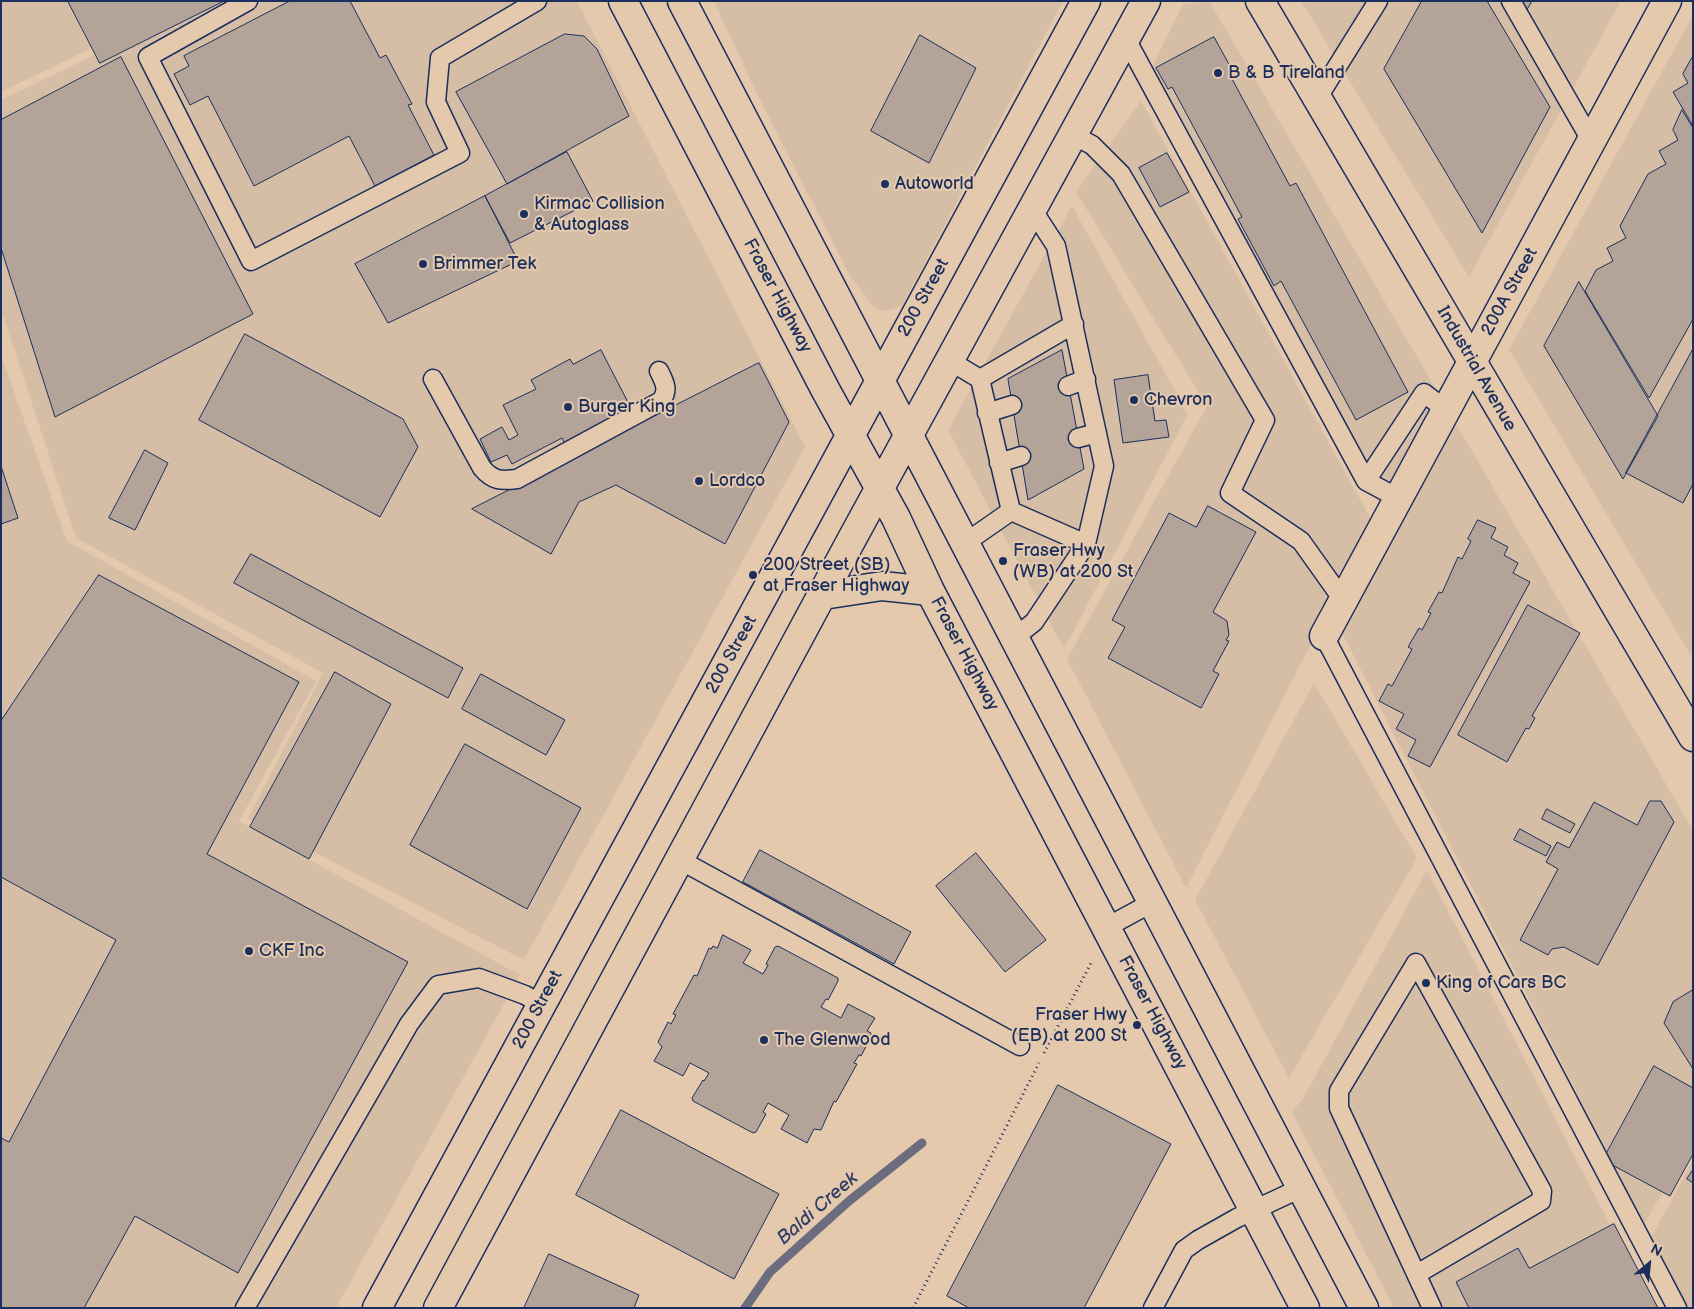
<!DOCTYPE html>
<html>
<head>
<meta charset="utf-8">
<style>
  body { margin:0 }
  #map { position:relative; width:1694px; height:1309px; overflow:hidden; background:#e5c9ac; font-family:"Balsamiq Sans",sans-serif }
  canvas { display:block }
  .frame { position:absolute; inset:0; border:2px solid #1b2f5e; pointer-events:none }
  .north { position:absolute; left:1624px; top:1239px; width:50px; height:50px; -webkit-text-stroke:4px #e5c9ac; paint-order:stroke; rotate:28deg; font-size:14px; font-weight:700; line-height:20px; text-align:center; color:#1b2f5e }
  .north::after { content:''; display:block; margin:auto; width:18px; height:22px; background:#1b2f5e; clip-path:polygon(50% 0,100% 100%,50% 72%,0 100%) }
</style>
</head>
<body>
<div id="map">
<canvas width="1694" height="1309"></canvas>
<div class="frame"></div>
<div class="north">N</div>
</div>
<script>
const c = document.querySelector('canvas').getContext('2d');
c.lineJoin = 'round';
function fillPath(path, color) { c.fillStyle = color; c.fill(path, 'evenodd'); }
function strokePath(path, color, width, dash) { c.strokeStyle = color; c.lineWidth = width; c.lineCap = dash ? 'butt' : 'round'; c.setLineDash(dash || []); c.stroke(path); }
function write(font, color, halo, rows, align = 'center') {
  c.font = font + ' "Balsamiq Sans",sans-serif'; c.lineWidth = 4; c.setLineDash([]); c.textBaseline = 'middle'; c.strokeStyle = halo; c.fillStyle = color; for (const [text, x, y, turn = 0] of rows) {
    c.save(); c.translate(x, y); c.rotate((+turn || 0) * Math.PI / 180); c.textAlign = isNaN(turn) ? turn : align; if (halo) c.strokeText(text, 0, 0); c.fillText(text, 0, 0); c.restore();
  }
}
const built = new Path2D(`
  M 1,1 L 188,1 L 1,92 Z
  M 207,1 L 577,1 L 805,447 L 524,960 L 248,818 L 323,673 L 76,538 L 1,309 L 1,100 Z
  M 714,1 L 1063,1 L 902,306 L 885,311 L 874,307 L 850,276 L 756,92 Z
  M 1301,1 L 1621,1 L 1469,277 Z
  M 1210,2 L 1693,830 L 1693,1141 L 1644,1224 L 1341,631 L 1393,528 L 1141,89 L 1183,4 Z
  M 1693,15 L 1693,659 L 1509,350 Z
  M 1141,101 L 1373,523 L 1186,888 L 1067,659 L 1207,406 L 1076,192 Z
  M 1072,206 L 1188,414 L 1064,649 L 948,430 Z
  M 1,355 L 67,541 L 316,681 L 239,821 L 520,975 L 336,1308 L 1,1308 Z
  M 1314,683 L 1417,858 L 1289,1078 L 1195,900 Z
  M 1427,870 L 1653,1308 L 1394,1308 L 1292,1112 L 1304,1097 Z
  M 1693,1161 L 1693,1308 L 1686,1308 L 1650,1239 Z`);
const stream = new Path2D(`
  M 745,1308 L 770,1272 L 849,1201 L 922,1143`);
const building = new Path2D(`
  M 68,1 L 224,1 L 100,63 Z
  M 290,1 L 350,1 L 380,58 L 386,55 L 412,104 L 408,105 L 434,155 L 375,186 L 349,136 L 254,186 L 208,96 L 190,105 L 174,74 L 189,66 L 184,56 Z
  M 1422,1 L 1487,1 L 1550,107 L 1482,233 L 1384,69 Z
  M 1518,1 L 1532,1 L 1525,13 Z
  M 565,34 L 584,36 L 597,49 L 629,116 L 507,184 L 456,92 Z
  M 920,35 L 976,68 L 929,163 L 871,131 Z
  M 1214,37 L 1236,77 L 1232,79 L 1290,186 L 1296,183 L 1408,392 L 1356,420 L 1281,281 L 1274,286 L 1238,219 L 1242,217 L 1172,87 L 1168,89 L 1156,68 Z
  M 1693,56 L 1693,126 L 1673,92 L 1688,83 L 1683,74 Z
  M 121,57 L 253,314 L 55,417 L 1,248 L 1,120 Z
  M 1682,110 L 1693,128 L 1693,319 L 1649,398 L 1585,291 L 1596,270 L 1613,261 L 1607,248 L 1626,238 L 1620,226 L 1648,174 L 1666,164 L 1659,151 L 1678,140 L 1673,130 Z
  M 567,152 L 593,201 L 510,243 L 485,196 Z
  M 1167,153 L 1189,192 L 1160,207 L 1139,168 Z
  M 485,196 L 518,261 L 388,323 L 355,264 Z
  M 1579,282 L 1658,416 L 1623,479 L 1544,346 Z
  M 245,334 L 403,419 L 418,447 L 380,517 L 199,420 Z
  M 1693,349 L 1693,484 L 1683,503 L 1626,473 Z
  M 601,350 L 632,410 L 565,444 L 562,438 L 512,464 L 507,455 L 491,462 L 480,439 L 502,427 L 509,440 L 518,435 L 503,405 L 536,389 L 531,380 L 570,359 L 573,364 Z
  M 1062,350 L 1084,469 L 1028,500 L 1008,379 Z
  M 759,363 L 789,422 L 725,544 L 616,485 L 579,502 L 551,554 L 472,509 Z
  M 1148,375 L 1155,421 L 1166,420 L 1169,437 L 1123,443 L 1114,380 Z
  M 145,450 L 168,463 L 135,530 L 109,518 Z
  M 1,466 L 18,518 L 1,524 Z
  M 1208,506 L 1256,532 L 1213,612 L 1227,621 L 1229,635 L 1226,640 L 1229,641 L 1213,671 L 1219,674 L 1201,708 L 1108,658 L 1125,627 L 1112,620 L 1169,513 L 1196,527 Z
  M 1478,520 L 1496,528 L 1491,538 L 1508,547 L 1504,555 L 1518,563 L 1513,573 L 1530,582 L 1430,767 L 1408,756 L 1416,740 L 1396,729 L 1404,714 L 1379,701 L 1388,684 L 1392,686 L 1412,649 L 1408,647 L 1419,628 L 1422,630 L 1431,613 L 1428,612 L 1439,592 L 1442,593 L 1458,557 L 1462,559 L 1471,541 L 1468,539 Z
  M 251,554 L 463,668 L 448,698 L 234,583 Z
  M 99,575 L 299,682 L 207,854 L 408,962 L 238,1273 L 135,1216 L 84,1308 L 1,1308 L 1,1138 L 9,1142 L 116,940 L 1,877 L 1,721 Z
  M 1528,605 L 1580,633 L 1532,716 L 1535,718 L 1529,729 L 1526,728 L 1507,762 L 1458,735 Z
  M 335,672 L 391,704 L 309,859 L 250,827 Z
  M 481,674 L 565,720 L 546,755 L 462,709 Z
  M 465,744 L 581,808 L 527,909 L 410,845 Z
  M 1650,801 L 1661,801 L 1674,822 L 1598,965 L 1564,947 L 1552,949 L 1548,955 L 1520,940 L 1558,869 L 1546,862 L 1557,842 L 1569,848 L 1594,802 L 1637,825 Z
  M 1547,809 L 1575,824 L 1570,833 L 1542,819 Z
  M 1520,829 L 1551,846 L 1546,856 L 1514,840 Z
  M 760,850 L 911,932 L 894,964 L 743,882 Z
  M 976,853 L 1046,940 L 1005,972 L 936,886 Z
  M 723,935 L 751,950 L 743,963 L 763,974 L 768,965 L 766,964 L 775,947 L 778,946 L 838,978 L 838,981 L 828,1000 L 826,999 L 821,1007 L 841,1018 L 848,1004 L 875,1018 L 867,1031 L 871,1033 L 871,1037 L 861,1056 L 859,1055 L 854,1063 L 857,1064 L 836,1102 L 834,1101 L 821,1130 L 814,1129 L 807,1143 L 781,1129 L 789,1115 L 768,1103 L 763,1112 L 766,1114 L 756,1132 L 753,1133 L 693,1101 L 692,1098 L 703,1080 L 704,1081 L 709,1073 L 690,1063 L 683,1076 L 654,1061 L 662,1047 L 658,1042 L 668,1022 L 671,1024 L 676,1015 L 673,1014 L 694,975 L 697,976 L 709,948 L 711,949 L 713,946 L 717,948 Z
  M 1693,990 L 1693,1069 L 1664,1023 L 1673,1002 Z
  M 1654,1066 L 1693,1088 L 1693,1154 L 1670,1196 L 1603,1160 Z
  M 1058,1085 L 1171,1144 L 1084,1308 L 969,1308 L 947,1296 Z
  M 621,1110 L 779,1194 L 734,1279 L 576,1195 Z
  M 1693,1170 L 1693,1183 L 1687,1179 Z
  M 1614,1224 L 1658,1308 L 1469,1308 L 1456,1282 L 1518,1248 L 1529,1268 Z
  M 549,1254 L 639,1295 L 634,1308 L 524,1308 Z`);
const path = new Path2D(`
  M 1044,1053 L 1091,963
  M 913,1308 L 1039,1063`);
const service = new Path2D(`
  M 248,1 L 148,57 L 251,261 L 460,153 L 436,102 L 440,58 L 537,1
  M 1511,1 L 1592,142
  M 1126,39 L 1366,481 L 1398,498
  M 1317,99 L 1378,1
  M 1073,135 L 1092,145 L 1121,174 L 1265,420 L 1230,493 L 1301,541 L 1343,600
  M 950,361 L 980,379 L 1074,324
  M 433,379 L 482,468 C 493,481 501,481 517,479 L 661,401 C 669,390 665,383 659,371
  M 1068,386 L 1086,379
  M 987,413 L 1012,405
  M 1078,438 L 1097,433
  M 999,463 L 1021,456
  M 1366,481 L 1424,393 L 1446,410
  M 1011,511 L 1086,544
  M 965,543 L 1011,511 L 980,379
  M 1324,636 L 1677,1308
  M 1014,638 L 1034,622 L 1086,544 L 1104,466 L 1056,246 L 1032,209
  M 680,860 L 1020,1046
  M 1107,927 L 1153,902
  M 1417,1274 L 1541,1201 L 1542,1191 L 1416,963 L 1339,1091 L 1339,1108 L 1432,1308
  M 245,1308 L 409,1024 L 438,985 L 479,978 L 525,995 L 541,1004
  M 1153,1308 L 1184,1250 L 1198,1240 L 1237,1218 L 1301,1188`);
const minor = new Path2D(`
  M 1324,636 L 1667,1`);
const tertiary = new Path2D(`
  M 1260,1 L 1693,737`);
const secondary = new Path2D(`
  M 623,1 L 825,389 L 896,518 L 930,591 L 1305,1308
  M 682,1 L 1364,1308
  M 823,595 L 882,586 L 930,591
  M 377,1308 L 1086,1
  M 438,1308 L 853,537 L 1146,1`);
const markers = [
  [1218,73,5,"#1b2f5e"],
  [885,184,5,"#1b2f5e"],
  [524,214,5,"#1b2f5e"],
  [423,264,5,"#1b2f5e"],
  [1134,400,5,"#1b2f5e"],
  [568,407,5,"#1b2f5e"],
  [699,481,5,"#1b2f5e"],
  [1003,561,5,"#1b2f5e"],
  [753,575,5,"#1b2f5e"],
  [249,951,5,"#1b2f5e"],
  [1426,983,5,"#1b2f5e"],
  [1137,1025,5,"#1b2f5e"],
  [764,1040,5,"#1b2f5e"]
];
const poiNames = [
  ["B & B Tireland",1228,73],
  ["Autoworld",895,184],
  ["Kirmac Collision",534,204],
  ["& Autoglass",534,225],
  ["Brimmer Tek",433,264],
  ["Chevron",1144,400],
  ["Burger King",578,407],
  ["Lordco",709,481],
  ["Fraser Hwy",1013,551],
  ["(WB) at 200 St",1013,572],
  ["200 Street (SB)",763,565],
  ["at Fraser Highway",763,586],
  ["CKF Inc",259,951],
  ["King of Cars BC",1436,983],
  ["Fraser Hwy",1127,1015,"right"],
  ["(EB) at 200 St",1127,1036,"right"],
  ["The Glenwood",774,1040]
];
const streetNames = [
  ["200A Street",1510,292,-61],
  ["Fraser Highway",777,296,62],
  ["200 Street",924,298,-61],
  ["Industrial Avenue",1476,369,60],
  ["Fraser Highway",964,654,62],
  ["200 Street",732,655,-61],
  ["200 Street",538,1010,-62],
  ["Fraser Highway",1152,1013,62]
];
const waterNames = [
  ["Baldi Creek",818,1209,-41]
];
fillPath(built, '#d6bea6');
strokePath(stream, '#6b6c7d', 9);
fillPath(building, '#b3a398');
strokePath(building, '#1b2f5e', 1);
strokePath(service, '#1b2f5e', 21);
strokePath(minor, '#1b2f5e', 31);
strokePath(tertiary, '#1b2f5e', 31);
strokePath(secondary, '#1b2f5e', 31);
strokePath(path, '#1b2f5e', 3, [1, 4]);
strokePath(service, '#e5c9ac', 18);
strokePath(minor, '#e5c9ac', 28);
strokePath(tertiary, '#e5c9ac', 28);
strokePath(secondary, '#e5c9ac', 28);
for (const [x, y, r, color] of markers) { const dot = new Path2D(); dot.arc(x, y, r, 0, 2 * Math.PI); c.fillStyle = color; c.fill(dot); strokePath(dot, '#e5c9ac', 2); }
write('18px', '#1b2f5e', '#e5c9ac', poiNames, 'left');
write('18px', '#1b2f5e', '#e5c9ac', streetNames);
write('italic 19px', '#2f3e66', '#e5c9ac', waterNames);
</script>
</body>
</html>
